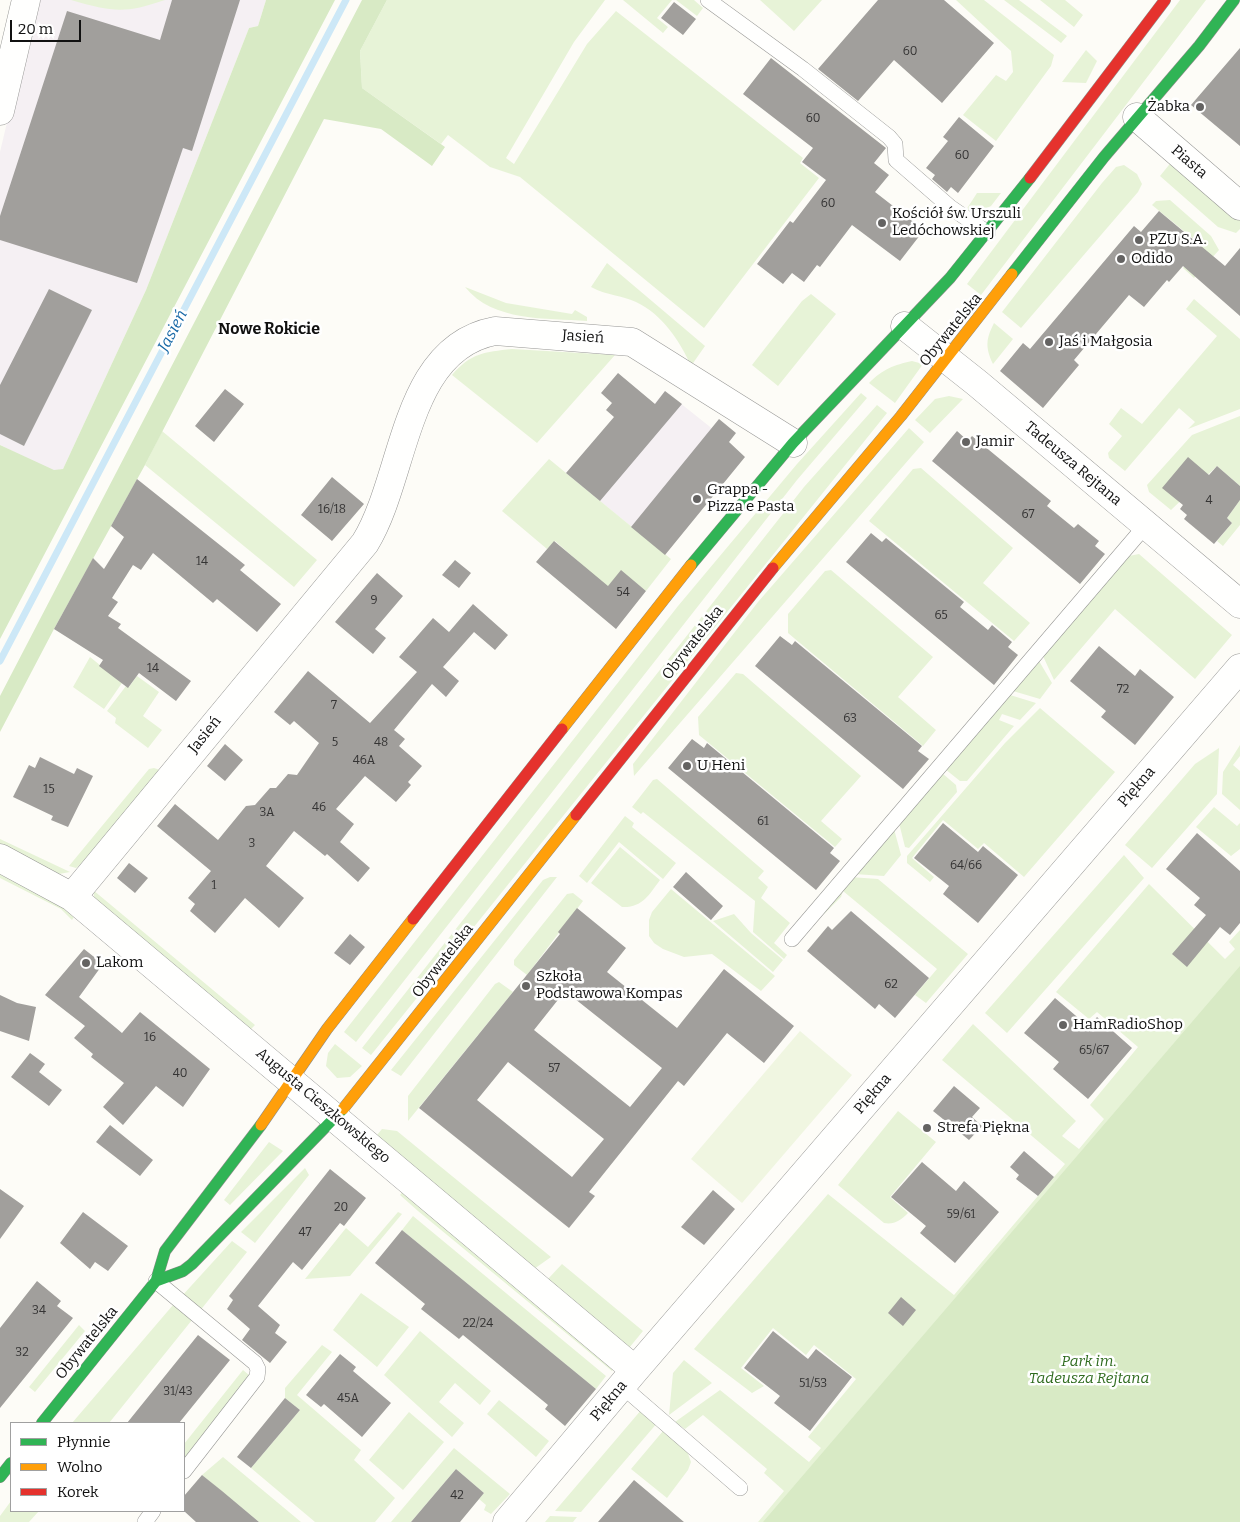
<!DOCTYPE html>
<html>
<head>
<meta charset="utf-8">
<style>
  body { margin:0 }
  #map { position:relative; width:1240px; height:1522px; overflow:hidden; background:#fdfcf7; font-family:Bitter,serif }
  canvas { display:block }
  .legend { position:absolute; left:10px; top:1422px; width:175px; height:90px; box-sizing:border-box; background:#fff; border:1px solid #a0a0a0; margin:0; padding:6px 9px; list-style:none; font-size:15px; color:#111 }
  .legend li { display:flex; align-items:center; gap:10px; height:25px }
  .legend b { width:25px; border:1px solid #a0a0a0 }
  .scale { position:absolute; left:10px; top:20px; width:71px; height:22px; box-sizing:border-box; border:2px solid #111; border-top:0; padding-left:6px; font-size:15px; line-height:18px; white-space:nowrap; color:#111; -webkit-text-stroke:4px #fff; paint-order:stroke }
</style>
</head>
<body>
<div id="map">
<canvas width="1240" height="1522"></canvas>
<ul class="legend">
<li><b style="height:6px;background:#30b455"></b>Płynnie</li>
<li><b style="height:6px;background:#ff9f0a"></b>Wolno</li>
<li><b style="height:6px;background:#e5322d"></b>Korek</li>
</ul>
<div class="scale">20 m</div>
</div>
<script>
const c = document.querySelector('canvas').getContext('2d');
c.lineJoin = 'round';
function fillPath(path, color) { c.fillStyle = color; c.fill(path, 'evenodd'); }
function strokePath(path, color, width, dash) { c.strokeStyle = color; c.lineWidth = width; c.lineCap = dash ? 'butt' : 'round'; c.setLineDash(dash || []); c.stroke(path); }
function write(font, color, halo, rows, align = 'center') {
  c.font = font + ' Bitter,serif'; c.lineWidth = 5; c.setLineDash([]); c.textBaseline = 'middle'; c.strokeStyle = halo; c.fillStyle = color; for (const [text, x, y, turn = 0] of rows) {
    c.save(); c.translate(x, y); c.rotate((+turn || 0) * Math.PI / 180); c.textAlign = isNaN(turn) ? turn : align; if (halo) c.strokeText(text, 0, 0); c.fillText(text, 0, 0); c.restore();
  }
}
const industrial = new Path2D(`
  M 36,0 L 266,0 L 258,26 L 249,28 L 146,290 L 63,469 L 54,471 L 0,445 L 0,152 Z
  M 665,391 L 729,442 L 649,541 L 584,488 Z`);
const green = new Path2D(`
  M 71,0 L 165,0 C 124,14 113,12 71,0 Z
  M 387,0 L 605,0 L 574,42 L 506,158 L 514,164 L 587,44 L 616,11 L 803,158 L 800,163 L 819,178 L 704,328 L 520,177 L 490,167 L 448,135 L 441,144 L 362,88 L 360,51 Z
  M 623,0 L 672,0 L 657,18 L 668,27 L 663,33 Z
  M 676,0 L 694,0 L 703,8 L 697,16 Z
  M 760,0 L 822,0 L 794,31 Z
  M 956,0 L 984,0 L 1054,55 L 1051,66 L 996,141 L 963,115 L 996,75 L 1006,81 L 1013,72 L 1011,51 Z
  M 1004,0 L 1019,0 L 1067,36 L 1061,43 Z
  M 1040,0 L 1065,0 L 1083,15 L 1074,27 Z
  M 1180,0 L 1206,0 L 981,295 L 967,284 Z
  M 1086,50 L 1097,61 L 1086,83 L 1062,82 Z
  M 1173,160 L 1240,218 L 1240,229 L 1236,233 L 1218,227 L 1160,176 Z
  M 1124,165 L 1137,174 L 1142,184 L 1138,192 L 1021,328 L 1002,312 L 1102,183 L 1116,167 Z
  M 977,193 L 1001,193 L 991,206 L 973,215 L 966,210 Z
  M 1170,200 L 1211,236 L 1219,250 L 1194,278 L 1183,268 L 1201,245 L 1152,205 L 1156,201 Z
  M 607,263 L 705,346 L 691,366 C 680,341 662,314 636,302 C 621,295 608,296 591,287 Z
  M 465,287 L 506,303 L 572,314 L 575,310 L 587,317 L 587,321 C 546,318 493,322 465,287 Z
  M 811,294 L 836,314 L 778,386 L 752,365 L 802,301 Z
  M 1194,299 L 1240,339 L 1240,409 L 1188,429 L 1195,422 L 1179,408 L 1125,471 L 1109,458 L 1108,453 L 1122,436 L 1109,424 L 1121,408 L 1142,424 L 1217,336 L 1186,309 Z
  M 994,323 L 1013,339 L 993,364 C 985,347 986,339 994,323 Z
  M 512,349 L 615,355 L 537,443 L 452,375 C 471,353 484,352 512,349 Z
  M 912,361 L 923,364 L 895,403 L 869,383 C 883,369 894,365 912,361 Z
  M 861,393 L 867,398 L 797,480 L 356,1042 L 344,1032 L 678,606 L 797,464 Z
  M 949,396 L 963,399 L 930,433 L 915,420 L 935,399 Z
  M 877,405 L 887,413 L 371,1055 L 362,1048 L 804,487 Z
  M 1240,416 L 1240,486 L 1217,466 L 1171,510 L 1149,492 L 1147,485 L 1192,435 Z
  M 909,428 L 924,442 L 634,776 L 633,764 L 758,602 Z
  M 162,431 L 317,560 L 294,587 L 145,465 Z
  M 549,459 L 671,559 L 646,591 L 621,571 L 601,595 L 580,563 L 555,541 L 547,549 L 502,511 Z
  M 921,468 L 1013,548 L 983,583 L 1030,623 L 1014,641 L 869,521 L 913,469 Z
  M 1240,500 L 1240,525 L 1223,546 L 1217,541 L 1232,523 L 1227,518 Z
  M 1139,554 L 1232,635 L 1195,679 L 1115,609 L 1054,680 L 1043,656 L 1129,556 Z
  M 831,570 L 933,657 L 898,697 L 936,730 L 923,746 L 788,633 L 788,614 L 825,571 Z
  M 90,657 L 122,683 L 104,709 L 73,687 Z
  M 1039,661 L 1052,683 L 1040,699 L 1013,691 Z
  M 736,673 L 743,674 L 861,776 L 821,821 L 842,839 L 835,847 L 699,735 L 698,717 Z
  M 137,676 L 159,692 L 143,716 L 162,730 L 148,748 L 115,723 L 116,718 L 107,711 L 126,686 L 129,687 Z
  M 1010,695 L 1036,703 L 1020,720 L 1002,714 L 999,720 L 1014,726 L 967,781 L 960,781 L 945,769 Z
  M 1040,708 L 1115,772 L 1024,877 L 984,843 L 978,849 L 943,820 L 912,858 L 934,877 L 930,882 L 907,863 L 907,856 L 1005,743 Z
  M 1240,745 L 1240,756 L 1233,765 L 1240,771 L 1240,810 L 1222,794 L 1223,772 Z
  M 1219,748 L 1217,794 L 1152,868 L 1125,845 L 1195,764 Z
  M 154,768 L 160,770 L 82,863 L 76,868 L 69,866 L 149,769 Z
  M 942,773 L 956,785 L 957,792 L 909,848 L 905,847 L 899,823 Z
  M 657,779 L 764,871 L 758,878 L 768,887 L 761,898 L 790,923 L 774,943 L 787,955 L 784,959 L 753,932 L 755,901 L 643,812 L 641,814 L 632,807 L 653,780 Z
  M 1214,807 L 1237,826 L 1240,823 L 1240,849 L 1231,856 L 1196,827 Z
  M 625,816 L 634,823 L 632,827 L 676,863 L 663,879 L 619,842 L 587,883 L 579,876 Z
  M 894,829 L 901,855 L 884,876 L 854,874 Z
  M 0,839 L 70,872 L 59,874 L 0,846 Z
  M 620,847 L 660,880 C 649,895 642,908 622,907 L 591,883 Z
  M 1124,855 L 1144,878 L 1007,1033 L 985,1013 Z
  M 0,871 L 76,914 L 72,920 L 61,909 L 0,878 Z
  M 550,877 L 557,877 L 401,1076 L 391,1070 L 543,880 Z
  M 850,877 L 878,879 L 968,954 L 926,1003 L 915,995 L 937,969 L 843,891 L 841,897 L 824,914 L 821,911 Z
  M 1149,884 L 1225,959 L 1235,949 L 1229,942 L 1240,930 L 1240,1522 L 758,1522 L 784,1491 L 764,1473 L 767,1469 L 703,1415 L 685,1429 L 675,1422 L 720,1390 L 809,1462 L 821,1448 L 808,1437 L 856,1379 L 814,1345 L 806,1355 L 773,1328 L 741,1368 L 764,1386 L 752,1393 L 694,1349 L 828,1194 L 954,1295 L 1065,1164 L 942,1060 L 973,1024 L 1076,1121 L 1062,1136 L 1079,1149 L 1104,1119 L 1090,1105 L 1138,1047 L 1097,1012 L 1089,1019 L 1056,992 Z
  M 671,889 L 775,976 L 761,991 L 712,954 L 684,957 L 663,949 L 654,943 L 649,936 L 649,920 L 652,912 Z
  M 93,890 L 255,1025 L 250,1030 L 95,901 Z
  M 573,893 L 583,901 L 527,975 L 514,965 L 514,960 L 567,894 Z
  M 734,914 L 751,933 L 783,960 L 773,972 L 713,921 Z
  M 499,982 L 513,992 L 408,1121 L 408,1096 L 495,984 Z
  M 335,1044 L 362,1066 L 350,1077 L 337,1078 L 326,1066 L 328,1053 Z
  M 898,1111 L 936,1142 L 890,1197 L 908,1213 C 901,1220 894,1225 884,1223 L 838,1185 Z
  M 382,1129 L 397,1131 L 551,1257 L 534,1269 L 377,1135 Z
  M 269,1142 L 283,1151 L 230,1205 L 224,1200 Z
  M 305,1168 L 309,1175 L 255,1243 L 241,1232 Z
  M 405,1189 L 615,1366 L 612,1371 L 418,1211 L 400,1195 Z
  M 398,1212 L 402,1214 L 350,1276 L 305,1279 L 346,1228 L 368,1247 Z
  M 413,1216 L 606,1376 L 596,1389 L 402,1230 Z
  M 232,1241 L 247,1252 L 199,1312 L 181,1297 Z
  M 562,1264 L 643,1331 L 629,1348 L 547,1280 Z
  M 361,1293 L 409,1327 L 377,1367 L 333,1330 Z
  M 173,1305 L 192,1320 L 109,1423 L 72,1423 Z
  M 79,1325 L 85,1331 L 35,1392 L 29,1387 Z
  M 420,1331 L 491,1391 L 480,1405 L 455,1383 L 439,1402 L 464,1423 L 452,1437 L 384,1375 Z
  M 322,1345 L 332,1352 L 297,1395 L 361,1450 L 354,1460 L 395,1498 L 375,1522 L 315,1522 L 251,1468 L 300,1410 L 285,1398 L 285,1388 Z
  M 684,1360 L 712,1383 L 669,1415 L 673,1373 Z
  M 243,1370 L 249,1375 L 184,1459 L 184,1444 Z
  M 499,1400 L 549,1441 L 536,1457 L 487,1414 Z
  M 642,1409 L 658,1422 L 581,1512 L 555,1511 Z
  M 409,1412 L 444,1442 L 403,1490 L 369,1460 Z
  M 663,1431 L 687,1451 L 691,1462 L 688,1470 L 667,1498 L 631,1469 Z
  M 454,1448 L 510,1494 L 491,1514 L 484,1510 L 486,1505 L 479,1499 L 484,1493 L 456,1469 L 411,1522 L 391,1522 Z
  M 223,1457 L 301,1522 L 259,1522 L 202,1475 Z
  M 11,1501 L 11,1511 L 39,1511 L 29,1522 L 0,1522 L 0,1516 Z
  M 550,1516 L 577,1517 L 573,1522 L 545,1522 Z`);
const forest = new Path2D(`
  M 266,0 L 335,0 L 0,639 L 0,445 L 54,470 L 63,469 L 146,290 L 249,28 L 258,26 Z
  M 362,0 L 387,0 L 360,51 L 362,88 L 445,147 L 432,166 L 381,129 L 324,119 L 145,465 L 54,629 L 0,732 L 0,696 Z
  M 1240,966 L 1240,1522 L 763,1522 Z`);
const pitch = new Path2D(`
  M 800,1031 L 852,1075 L 742,1203 L 691,1159 Z`);
const stream = new Path2D(`
  M 0,661 L 346,0`);
const building = new Path2D(`
  M 172,0 L 240,0 L 192,151 L 183,148 L 137,283 L 0,240 L 0,216 L 67,11 L 160,40 Z
  M 878,0 L 944,0 L 994,43 L 942,103 L 894,60 L 858,101 L 818,69 Z
  M 674,2 L 696,19 L 683,35 L 661,18 Z
  M 1240,48 L 1240,146 L 1191,105 Z
  M 771,58 L 886,148 L 874,163 L 889,175 L 875,192 L 924,230 L 900,261 L 852,225 L 820,267 L 817,265 L 804,282 L 792,273 L 783,284 L 757,264 L 790,221 L 793,223 L 826,180 L 802,162 L 813,148 L 743,94 Z
  M 959,117 L 994,146 L 958,193 L 951,187 L 947,192 L 932,179 L 935,175 L 926,168 L 948,141 L 943,137 Z
  M 1159,211 L 1225,266 L 1240,248 L 1240,316 L 1183,266 L 1169,282 L 1167,280 L 1144,307 L 1129,295 L 1074,360 L 1079,365 L 1043,408 L 1000,371 L 1023,343 L 1030,349 L 1134,226 L 1141,232 Z
  M 49,289 L 92,310 L 24,446 L 0,434 L 0,385 Z
  M 618,373 L 655,404 L 665,391 L 682,404 L 600,501 L 566,473 L 614,417 L 606,410 L 612,403 L 601,393 Z
  M 225,389 L 244,404 L 214,442 L 195,426 Z
  M 719,419 L 736,433 L 729,442 L 745,457 L 665,555 L 631,527 Z
  M 957,431 L 968,441 L 972,436 L 1051,501 L 1047,506 L 1074,528 L 1078,524 L 1099,541 L 1095,546 L 1105,554 L 1080,584 L 932,461 Z
  M 1188,457 L 1209,475 L 1217,466 L 1240,486 L 1240,500 L 1227,518 L 1232,523 L 1214,544 L 1184,519 L 1187,515 L 1180,509 L 1183,505 L 1162,488 Z
  M 332,477 L 364,504 L 332,541 L 301,515 Z
  M 137,479 L 245,565 L 240,570 L 281,604 L 257,632 L 217,599 L 213,603 L 153,553 L 141,570 L 133,565 L 112,598 L 118,602 L 108,616 L 121,624 L 118,628 L 191,681 L 176,701 L 139,673 L 128,688 L 99,666 L 103,660 L 54,629 L 93,558 L 104,569 L 124,537 L 111,526 Z
  M 871,533 L 882,542 L 886,538 L 964,602 L 960,607 L 988,630 L 992,625 L 1012,642 L 1008,647 L 1018,655 L 994,685 L 846,562 Z
  M 554,541 L 608,586 L 621,570 L 646,591 L 616,629 L 536,562 Z
  M 455,560 L 471,573 L 459,588 L 442,575 Z
  M 377,573 L 403,596 L 375,629 L 386,638 L 373,654 L 335,622 Z
  M 473,604 L 508,635 L 495,650 L 474,632 L 443,667 L 459,681 L 446,697 L 432,684 L 394,730 L 405,739 L 399,746 L 422,766 L 408,782 L 411,785 L 396,802 L 365,776 L 336,809 L 354,824 L 340,842 L 370,868 L 358,882 L 327,854 L 325,856 L 294,831 L 266,866 L 304,898 L 279,928 L 245,898 L 215,933 L 190,911 L 195,904 L 188,898 L 211,871 L 157,826 L 175,804 L 218,840 L 246,806 L 255,805 L 270,788 L 276,788 L 288,774 L 297,775 L 319,743 L 294,721 L 290,725 L 274,712 L 308,671 L 370,723 L 417,672 L 399,657 L 433,618 L 449,632 Z
  M 780,636 L 792,645 L 795,641 L 922,746 L 918,751 L 929,759 L 903,789 L 755,666 Z
  M 1099,646 L 1135,676 L 1140,669 L 1174,697 L 1135,745 L 1101,717 L 1106,711 L 1070,681 Z
  M 692,739 L 704,748 L 707,743 L 834,848 L 830,853 L 840,861 L 816,890 L 668,768 Z
  M 225,744 L 243,760 L 225,781 L 207,766 Z
  M 40,757 L 74,774 L 77,768 L 93,776 L 68,827 L 51,820 L 53,816 L 13,797 L 29,765 L 35,768 Z
  M 943,823 L 978,852 L 983,846 L 1018,875 L 978,923 L 943,894 L 949,886 L 914,858 Z
  M 1197,833 L 1240,871 L 1240,923 L 1230,935 L 1220,927 L 1187,967 L 1172,954 L 1206,915 L 1194,905 L 1200,898 L 1166,869 Z
  M 129,863 L 148,878 L 135,893 L 117,878 Z
  M 686,872 L 723,906 L 711,920 L 673,887 Z
  M 577,908 L 626,948 L 607,972 L 677,1028 L 724,969 L 794,1026 L 764,1063 L 727,1033 L 684,1086 L 678,1081 L 589,1192 L 595,1196 L 569,1228 L 419,1108 L 560,934 L 558,932 ZM 565,991 L 662,1068 L 630,1107 L 534,1030 ZM 508,1062 L 604,1139 L 572,1177 L 477,1100 Z
  M 851,911 L 929,978 L 895,1018 L 879,1004 L 875,1009 L 807,951 L 828,926 L 832,930 Z
  M 350,934 L 365,947 L 350,965 L 334,953 Z
  M 84,949 L 103,964 L 79,997 L 122,1033 L 140,1012 L 210,1069 L 183,1107 L 156,1086 L 123,1125 L 103,1107 L 124,1083 L 91,1057 L 93,1054 L 74,1038 L 85,1026 L 45,995 Z
  M 0,995 L 17,1003 L 36,1007 L 29,1041 L 0,1031 Z
  M 1055,998 L 1089,1027 L 1097,1017 L 1132,1048 L 1088,1099 L 1053,1069 L 1059,1062 L 1024,1033 Z
  M 30,1053 L 45,1064 L 39,1072 L 62,1090 L 49,1106 L 11,1077 Z
  M 954,1086 L 980,1108 L 972,1117 L 982,1126 L 969,1140 L 933,1111 Z
  M 110,1125 L 153,1160 L 140,1176 L 96,1142 Z
  M 1024,1151 L 1054,1177 L 1038,1196 L 1016,1179 L 1019,1175 L 1010,1167 Z
  M 922,1162 L 956,1191 L 964,1181 L 999,1212 L 955,1263 L 920,1233 L 926,1226 L 891,1197 Z
  M 330,1169 L 366,1198 L 344,1226 L 340,1223 L 302,1270 L 293,1262 L 258,1306 L 280,1325 L 275,1333 L 287,1342 L 270,1363 L 242,1340 L 250,1329 L 227,1309 L 233,1300 L 229,1296 Z
  M 0,1189 L 24,1206 L 0,1239 Z
  M 713,1190 L 735,1209 L 704,1245 L 681,1227 Z
  M 83,1212 L 128,1246 L 108,1271 L 95,1262 L 90,1269 L 60,1243 Z
  M 402,1230 L 596,1389 L 565,1426 L 545,1409 L 548,1405 L 463,1335 L 459,1339 L 421,1309 L 425,1304 L 375,1263 Z
  M 37,1281 L 61,1301 L 57,1306 L 73,1318 L 0,1408 L 0,1328 Z
  M 901,1297 L 916,1310 L 903,1326 L 888,1313 Z
  M 773,1331 L 808,1359 L 816,1349 L 852,1377 L 810,1431 L 774,1403 L 780,1396 L 744,1368 Z
  M 198,1335 L 230,1360 L 179,1423 L 127,1423 Z
  M 340,1354 L 356,1367 L 353,1371 L 391,1403 L 362,1437 L 324,1404 L 321,1407 L 306,1395 Z
  M 285,1398 L 300,1410 L 251,1468 L 237,1457 Z
  M 456,1469 L 484,1493 L 460,1522 L 411,1522 Z
  M 202,1475 L 222,1491 L 259,1522 L 196,1522 L 184,1511 L 184,1496 Z
  M 634,1480 L 684,1522 L 598,1522 Z`);
const lane = new Path2D(`
  M 708,0 L 803,69 L 889,137 L 895,144 L 896,160 L 950,207 L 988,233
  M 792,939 L 1146,525
  M 156,1281 L 255,1363 L 258,1369 L 257,1377 L 184,1471
  M 622,1386 L 740,1488
  M 145,1522 L 153,1511`);
const street = new Path2D(`
  M 0,111 L 26,0
  M 1137,117 L 1240,206
  M 905,326 L 977,383 L 1240,604
  M 0,858 L 72,897 L 635,1370
  M 72,897 L 365,543 C 406,477 403,348 495,331 L 632,342 L 793,443
  M 507,1522 L 635,1370 L 1240,668`);
const fast = new Path2D(`
  M 1012,274 L 1104,157 L 1199,46 L 1234,0
  M 691,565 L 793,443 L 950,278 L 1030,178
  M 156,1281 L 183,1271 L 192,1264 L 343,1109
  M 42,1423 L 156,1281 L 165,1251 L 261,1125
  M 0,1477 L 11,1463`);
const slow = new Path2D(`
  M 773,568 L 901,416 L 1012,274
  M 562,729 L 691,565
  M 343,1109 L 576,815
  M 261,1125 L 327,1029 L 413,919`);
const jam = new Path2D(`
  M 1030,178 L 1165,0
  M 576,815 L 773,568
  M 413,919 L 562,729`);
const markers = [
  [1200,107,5,"#646362"],
  [882,223,5,"#646362"],
  [1139,240,5,"#646362"],
  [1121,259,5,"#646362"],
  [1049,342,5,"#646362"],
  [966,442,5,"#646362"],
  [697,499,5,"#646362"],
  [687,766,5,"#646362"],
  [86,963,5,"#646362"],
  [526,986,5,"#646362"],
  [1063,1025,5,"#646362"],
  [927,1128,5,"#646362"]
];
const numberNames = [
  ["60",910,52],
  ["60",813,119],
  ["60",962,156],
  ["60",828,204],
  ["4",1209,501],
  ["16/18",332,510],
  ["67",1028,515],
  ["14",202,562],
  ["54",623,593],
  ["9",374,601],
  ["65",941,616],
  ["14",153,669],
  ["72",1123,690],
  ["7",334,706],
  ["63",850,719],
  ["5",335,743],
  ["48",381,743],
  ["46A",364,761],
  ["15",49,790],
  ["46",319,808],
  ["3A",267,813],
  ["61",763,822],
  ["3",252,844],
  ["64/66",966,866],
  ["1",214,886],
  ["62",891,985],
  ["16",150,1038],
  ["65/67",1094,1051],
  ["57",554,1069],
  ["40",180,1074],
  ["20",341,1208],
  ["59/61",961,1215],
  ["47",305,1233],
  ["34",39,1311],
  ["22/24",478,1324],
  ["32",22,1353],
  ["51/53",813,1384],
  ["31/43",178,1392],
  ["45A",348,1399],
  ["42",457,1496]
];
const poiNames = [
  ["Żabka",1190,107,"right"],
  ["Kościół św. Urszuli",892,214],
  ["Ledóchowskiej",892,231],
  ["PZU S.A.",1149,240],
  ["Odido",1131,259],
  ["Jaś i Małgosia",1059,342],
  ["Jamir",976,442],
  ["Grappa -",707,490],
  ["Pizza e Pasta",707,507],
  ["U Heni",697,766],
  ["Lakom",96,963],
  ["Szkoła",536,977],
  ["Podstawowa Kompas",536,994],
  ["HamRadioShop",1073,1025],
  ["Strefa Piękna",937,1128]
];
const streetNames = [
  ["Piasta",1189,162,41],
  ["Obywatelska",951,330,-51],
  ["Jasień",583,337,4],
  ["Tadeusza Rejtana",1073,464,40],
  ["Obywatelska",693,643,-52],
  ["Jasień",205,735,-51],
  ["Piękna",1137,787,-49],
  ["Obywatelska",443,961,-52],
  ["Piękna",873,1094,-49],
  ["Augusta Cieszkowskiego",323,1106,40],
  ["Obywatelska",87,1343,-51],
  ["Piękna",609,1401,-50]
];
const parkNames = [
  ["Park im.",1089,1362],
  ["Tadeusza Rejtana",1089,1379]
];
const neighbourhoodNames = [
  ["Nowe Rokicie",269,330]
];
const waterNames = [
  ["Jasień",173,331,-62]
];
fillPath(industrial, '#f5f0f3');
fillPath(green, '#e7f3d7');
fillPath(forest, '#d8eac5');
fillPath(pitch, '#f0f6e1');
strokePath(stream, '#cde8f7', 7);
fillPath(building, '#a19f9c');
strokePath(lane, '#979795', 16);
strokePath(street, '#979795', 29);
strokePath(fast, '#8e8d8b', 12);
strokePath(slow, '#8e8d8b', 12);
strokePath(jam, '#8e8d8b', 12);
strokePath(lane, '#fffffe', 15);
strokePath(street, '#fffffe', 28);
strokePath(fast, '#30b455', 11);
strokePath(slow, '#ff9f0a', 11);
strokePath(jam, '#e5322d', 11);
for (const [x, y, r, color] of markers) { const dot = new Path2D(); dot.arc(x, y, r, 0, 2 * Math.PI); c.fillStyle = color; c.fill(dot); strokePath(dot, '#fff', 2); }
write('12px', '#353434', null, numberNames);
write('15px', '#111', '#fff', poiNames, 'left');
write('15px', '#111', '#fff', streetNames);
write('italic 15px', '#2f6b1f', '#fff', parkNames);
write('bold 16px', '#111', '#fff', neighbourhoodNames);
write('italic 16px', '#1768a6', '#fff', waterNames);
</script>
</body>
</html>
